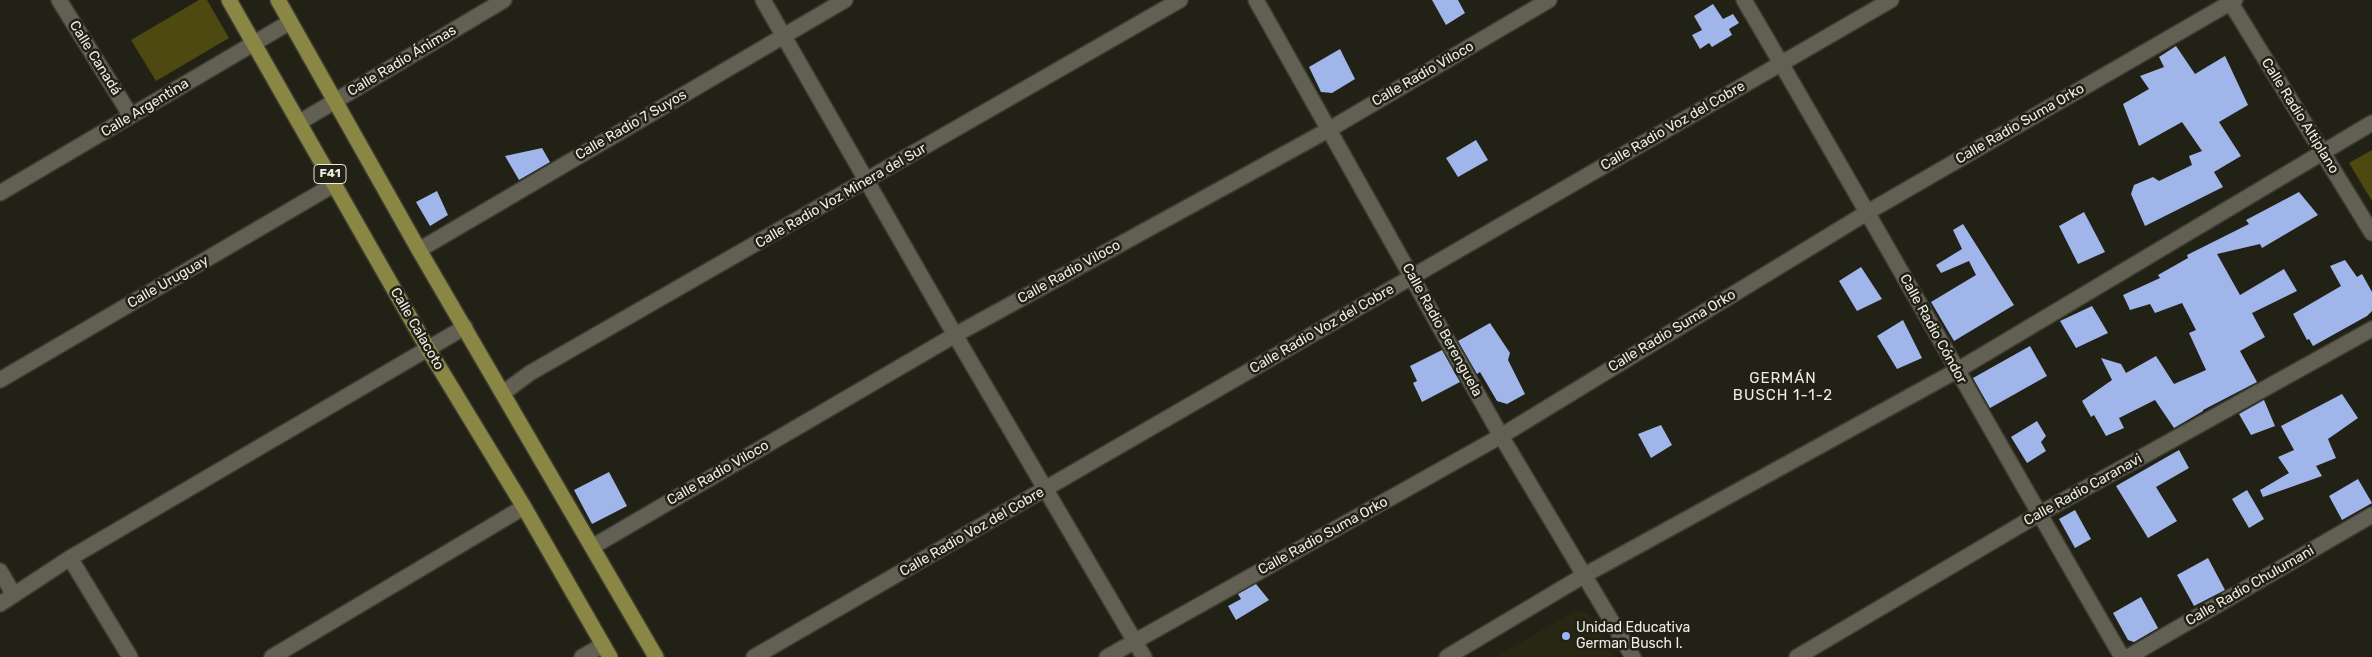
<!DOCTYPE html>
<html>
<head>
<meta charset="utf-8">
<style>
  body { margin:0 }
  canvas { display:block; background:#212115 }
</style>
</head>
<body>
<canvas width="2372" height="657"></canvas>
<script>
const c = document.querySelector('canvas').getContext('2d');
c.lineJoin = 'round';
function fillPath(path, color) { c.fillStyle = color; c.fill(path, 'evenodd'); }
function strokePath(path, color, width, dash) { c.strokeStyle = color; c.lineWidth = width; c.lineCap = dash ? 'butt' : 'round'; c.setLineDash(dash || []); c.stroke(path); }
function write(font, color, halo, rows, align = 'center') {
  c.font = font + ' Rubik,sans-serif'; c.lineWidth = 5; c.setLineDash([]); c.textBaseline = 'middle'; c.strokeStyle = halo; c.fillStyle = color; for (const [text, x, y, turn = 0] of rows) {
    c.save(); c.translate(x, y); c.rotate((+turn || 0) * Math.PI / 180); c.textAlign = isNaN(turn) ? turn : align; if (halo) c.strokeText(text, 0, 0); c.fillText(text, 0, 0); c.restore();
  }
}
const built = new Path2D(`
  M 1577,610 L 1590,615 L 1614,657 L 1495,657 Z`);
const green = new Path2D(`
  M 199,0 L 207,0 L 229,38 L 156,81 L 131,40 Z
  M 2372,150 L 2372,201 L 2349,163 Z`);
const building = new Path2D(`
  M 1432,0 L 1458,0 L 1465,13 L 1446,25 Z
  M 1713,4 L 1723,19 L 1733,14 L 1739,23 L 1729,29 L 1732,35 L 1712,47 L 1709,43 L 1700,49 L 1692,35 L 1702,30 L 1694,16 Z
  M 2176,46 L 2195,74 L 2225,56 L 2248,105 L 2219,122 L 2241,156 L 2214,172 L 2223,187 L 2145,226 L 2131,194 L 2134,185 L 2153,177 L 2159,181 L 2192,165 L 2189,156 L 2202,151 L 2182,122 L 2139,146 L 2123,104 L 2149,89 L 2140,76 L 2164,67 L 2159,57 Z
  M 1340,49 L 1355,79 L 1332,93 L 1321,92 L 1309,67 Z
  M 1476,140 L 1488,160 L 1458,177 L 1446,158 Z
  M 542,148 L 550,162 L 519,180 L 505,156 Z
  M 437,191 L 448,215 L 430,226 L 416,202 Z
  M 2299,192 L 2318,215 L 2262,248 L 2260,244 L 2217,254 L 2240,295 L 2284,269 L 2297,291 L 2252,313 L 2265,337 L 2240,351 L 2257,382 L 2203,410 L 2203,411 L 2174,428 L 2155,400 L 2119,418 L 2124,428 L 2106,436 L 2094,415 L 2091,417 L 2082,401 L 2112,380 L 2101,358 L 2121,364 L 2126,373 L 2156,356 L 2174,384 L 2206,370 L 2189,333 L 2196,330 L 2182,303 L 2155,313 L 2150,304 L 2130,310 L 2123,295 L 2160,278 L 2158,275 L 2188,258 L 2187,255 L 2249,224 L 2246,220 Z
  M 2084,212 L 2105,252 L 2078,264 L 2059,226 Z
  M 1963,224 L 2014,305 L 1954,341 L 1931,302 L 1976,275 L 1969,261 L 1941,273 L 1936,265 L 1962,249 L 1953,230 Z
  M 2345,260 L 2357,277 L 2362,274 L 2372,292 L 2372,311 L 2367,316 L 2313,346 L 2309,339 L 2307,340 L 2293,314 L 2341,286 L 2330,266 Z
  M 1861,267 L 1882,299 L 1857,311 L 1839,281 Z
  M 2092,306 L 2108,333 L 2076,348 L 2060,321 Z
  M 1903,320 L 1922,358 L 1897,369 L 1877,336 Z
  M 1490,323 L 1510,353 L 1508,360 L 1525,394 L 1507,404 L 1497,401 L 1480,372 L 1477,374 L 1458,341 Z
  M 2030,346 L 2047,376 L 1990,408 L 1973,378 Z
  M 1442,350 L 1460,382 L 1422,402 L 1413,383 L 1417,381 L 1410,366 Z
  M 2342,394 L 2358,418 L 2328,439 L 2336,458 L 2316,466 L 2322,476 L 2263,497 L 2260,490 L 2289,473 L 2278,457 L 2294,450 L 2281,426 Z
  M 2264,400 L 2275,426 L 2251,435 L 2239,414 Z
  M 2037,421 L 2046,436 L 2041,442 L 2046,451 L 2027,463 L 2011,437 Z
  M 1661,425 L 1672,445 L 1651,458 L 1638,434 Z
  M 2179,450 L 2189,468 L 2156,487 L 2177,521 L 2148,538 L 2116,486 Z
  M 609,472 L 627,506 L 592,524 L 574,490 Z
  M 2358,479 L 2372,503 L 2342,520 L 2329,496 Z
  M 2247,490 L 2264,519 L 2249,528 L 2232,499 Z
  M 2075,510 L 2091,539 L 2075,548 L 2059,519 Z
  M 2208,558 L 2225,590 L 2194,606 L 2177,575 Z
  M 1256,584 L 1269,600 L 1236,620 L 1228,606 L 1241,599 L 1238,594 Z
  M 2141,597 L 2158,628 L 2134,642 L 2128,640 L 2113,613 Z`);
const minor = new Path2D(`
  M 59,0 L 131,116
  M 763,0 L 955,335 L 1144,657
  M 1256,0 L 1501,436 L 1633,657
  M 1744,0 C 1872,218 1995,438 2122,657
  M 2229,0 L 2372,233
  M 300,122 L 504,0
  M 0,193 L 290,22
  M 419,250 L 845,0
  M 0,380 L 335,184
  M 503,393 L 530,373 L 1180,0
  M 592,547 L 955,335 L 1330,129 L 1549,0
  M 70,558 L 130,657
  M 0,571 L 14,595
  M 0,604 L 70,558 L 465,327
  M 272,657 L 524,507
  M 582,657 L 603,645
  M 754,657 L 1891,0
  M 1107,657 L 1501,436 L 1868,212 L 2235,0
  M 1447,657 L 1583,576 L 1956,371 L 2372,123
  M 1797,657 L 2039,514 L 2372,329
  M 2128,657 L 2372,515`);
const major = new Path2D(`
  M 229,0 L 428,349 L 524,507 L 610,657
  M 278,0 L 419,250 L 656,657`);
const markers = [
  [1566,636,5,"#99b5fd"]
];
const shields = [
  [330,174,32]
];
const shieldNames = [
  ["F41",330,174]
];
const streetNames = [
  ["Calle Canadá",95,58,58],
  ["Calle Radio Ánimas",402,61,-31],
  ["Calle Radio Viloco",1423,74,-30],
  ["Calle Argentina",145,108,-31],
  ["Calle Radio Altiplano",2300,116,58],
  ["Calle Radio Suma Orko",2020,124,-30],
  ["Calle Radio 7 Suyos",631,125,-30],
  ["Calle Radio Voz del Cobre",1673,126,-30],
  ["Calle Radio Voz Minera del Sur",841,196,-30],
  ["Calle Radio Viloco",1069,272,-29],
  ["Calle Uruguay",168,282,-30],
  ["Calle Calacoto",417,329,60],
  ["Calle Radio Voz del Cobre",1322,329,-30],
  ["Calle Radio Cóndor",1933,329,61],
  ["Calle Radio Berenguela",1442,330,61],
  ["Calle Radio Suma Orko",1672,331,-31],
  ["Calle Radio Viloco",718,473,-30],
  ["Calle Radio Caranavi",2083,490,-29],
  ["Calle Radio Voz del Cobre",972,532,-30],
  ["Calle Radio Suma Orko",1323,536,-29],
  ["Calle Radio Chulumani",2250,586,-30]
];
const poiNames = [
  ["Unidad Educativa",1576,628],
  ["German Busch I.",1576,644]
];
const neighbourhoodNames = [
  ["GERMÁN",1783,379],
  ["BUSCH 1-1-2",1783,396]
];
fillPath(built, '#282714');
fillPath(green, '#4e4910');
fillPath(building, '#a0b5e9');
strokePath(minor, '#3d3c34', 18);
strokePath(major, '#3d3c34', 18);
strokePath(minor, '#616053', 15);
strokePath(major, '#8a8644', 15);
for (const [x, y, r, color] of markers) { const dot = new Path2D(); dot.arc(x, y, r, 0, 2 * Math.PI); c.fillStyle = color; c.fill(dot); strokePath(dot, '#212115', 2); }
for (const [x, y, w] of shields) { const box = new Path2D(); box.roundRect(x - w / 2, y - 9.5, w, 19, 4); c.fillStyle = '#212115'; c.fill(box); strokePath(box, '#eeede5', 1); }
write('bold 12px', '#eeede5', null, shieldNames);
write('14px', '#eeede5', '#212115', streetNames);
write('14px', '#eeede5', '#212115', poiNames, 'left');
c.letterSpacing = '1px';
write('15px', '#eeede5', '#212115', neighbourhoodNames);
c.letterSpacing = '0px';
</script>
</body>
</html>
